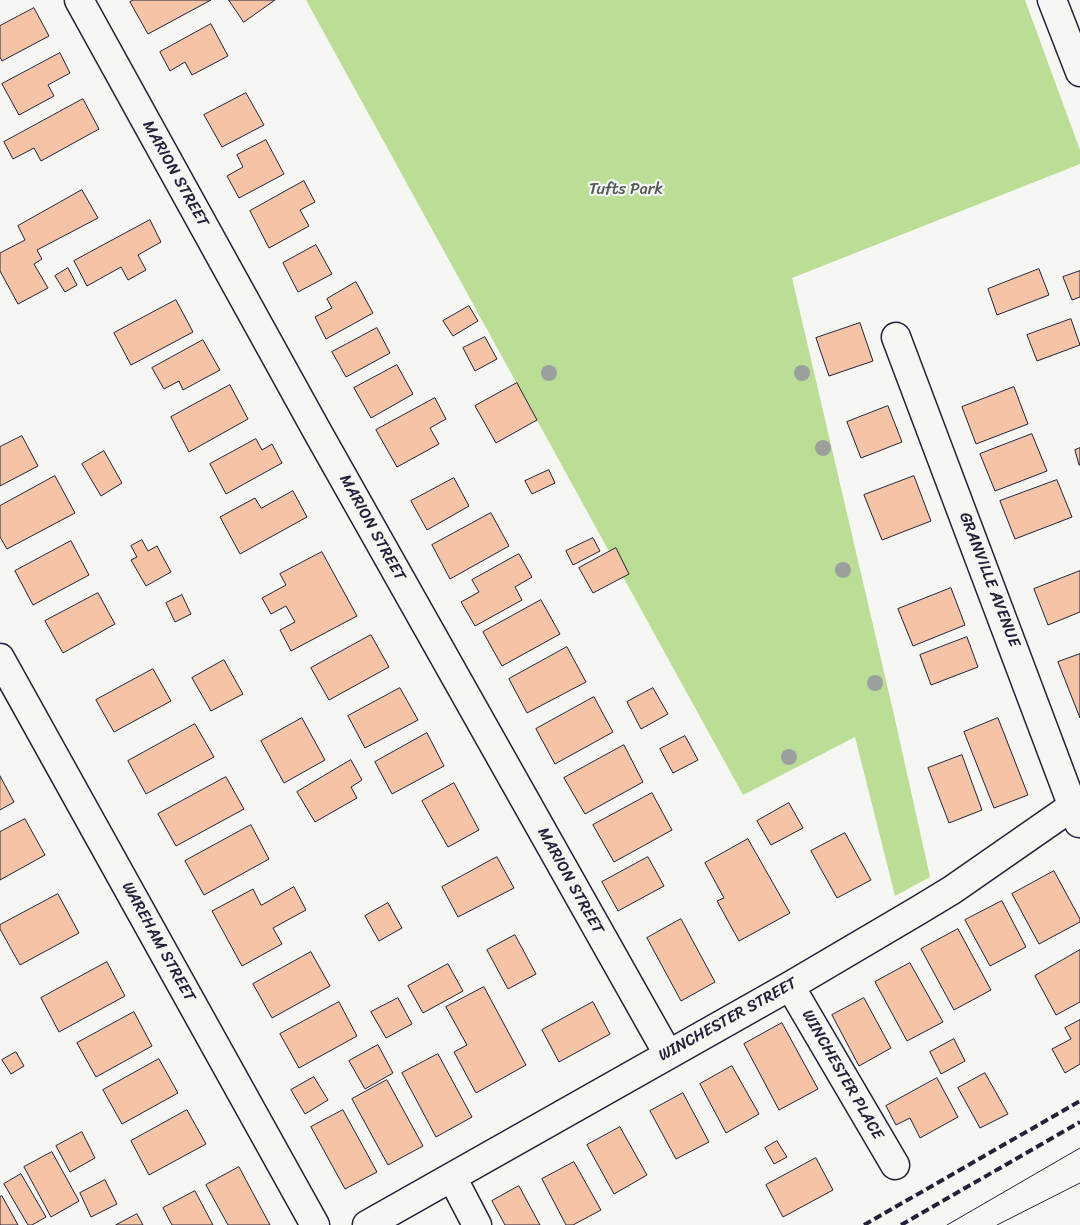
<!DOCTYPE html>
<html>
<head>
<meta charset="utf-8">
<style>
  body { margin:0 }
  canvas { display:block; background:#f6f6f2 }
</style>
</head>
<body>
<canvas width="1080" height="1225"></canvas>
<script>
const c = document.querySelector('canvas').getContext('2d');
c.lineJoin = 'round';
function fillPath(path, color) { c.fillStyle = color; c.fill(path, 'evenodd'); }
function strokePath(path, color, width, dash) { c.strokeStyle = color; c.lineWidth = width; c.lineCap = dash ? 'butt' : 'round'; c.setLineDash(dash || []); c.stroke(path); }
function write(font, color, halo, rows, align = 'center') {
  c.font = font + ' Sriracha,sans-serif'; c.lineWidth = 4.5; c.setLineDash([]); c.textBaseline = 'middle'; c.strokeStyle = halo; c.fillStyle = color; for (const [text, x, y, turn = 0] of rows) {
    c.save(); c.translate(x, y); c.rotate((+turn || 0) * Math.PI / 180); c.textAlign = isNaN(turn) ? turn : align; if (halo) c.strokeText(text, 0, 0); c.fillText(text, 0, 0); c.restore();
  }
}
const green = new Path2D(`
  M 306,0 L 1025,0 L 1080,150 L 1080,164 L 792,278 L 894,715 L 930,877 L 895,896 L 855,737 L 743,795 Z`);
const building = new Path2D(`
  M 134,0 L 211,0 L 148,34 L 130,2 Z
  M 229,0 L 275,0 L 244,22 Z
  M 34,8 L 49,36 L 2,61 L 0,57 L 0,26 Z
  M 211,24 L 228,56 L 192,75 L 185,62 L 170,71 L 160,52 Z
  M 60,53 L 70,73 L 48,85 L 54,96 L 19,115 L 2,84 Z
  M 246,93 L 264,125 L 222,147 L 204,115 Z
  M 83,99 L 99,129 L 41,161 L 34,148 L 13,159 L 4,142 Z
  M 266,140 L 284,174 L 239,198 L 227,176 L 243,167 L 237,155 Z
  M 304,181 L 315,202 L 300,210 L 309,226 L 269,248 L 250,211 Z
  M 82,190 L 98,218 L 37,250 L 42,259 L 34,264 L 48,288 L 18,304 L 0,271 L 0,253 L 25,240 L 18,226 Z
  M 150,220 L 161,242 L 138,255 L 146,270 L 128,280 L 121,267 L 87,286 L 74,261 Z
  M 316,245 L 332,274 L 298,292 L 283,263 Z
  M 68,268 L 77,285 L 65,292 L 55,276 Z
  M 1039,269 L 1049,295 L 997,315 L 988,289 Z
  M 1080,271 L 1080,297 L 1072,300 L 1063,277 Z
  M 356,282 L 373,313 L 326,339 L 315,317 L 332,308 L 327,299 Z
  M 176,300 L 193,332 L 131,365 L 114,333 Z
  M 469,306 L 478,321 L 453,336 L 443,321 Z
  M 1071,319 L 1080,345 L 1037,361 L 1027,335 Z
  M 860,323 L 873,361 L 829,376 L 816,338 Z
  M 377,328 L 390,353 L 346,377 L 332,352 Z
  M 485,337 L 497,359 L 475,371 L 463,348 Z
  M 203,340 L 220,370 L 183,390 L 179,381 L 164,389 L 152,368 Z
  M 397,365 L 413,394 L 371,418 L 354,388 Z
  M 517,383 L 537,420 L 496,443 L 475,406 Z
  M 230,385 L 248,419 L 189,452 L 171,417 Z
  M 1014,387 L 1028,424 L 976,444 L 962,407 Z
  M 435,398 L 446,419 L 430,428 L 439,444 L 397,467 L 376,430 Z
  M 888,406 L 902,442 L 861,458 L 847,422 Z
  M 1032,434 L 1047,471 L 995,491 L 980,454 Z
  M 22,436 L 38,466 L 0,486 L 0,447 Z
  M 256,439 L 262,450 L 272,444 L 282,463 L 226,494 L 210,464 Z
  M 1080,448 L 1080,465 L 1079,465 L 1075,450 Z
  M 104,451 L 122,483 L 101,496 L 82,464 Z
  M 549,470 L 555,483 L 532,494 L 525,481 Z
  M 55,476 L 75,513 L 7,549 L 0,537 L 0,506 Z
  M 914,476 L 931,521 L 882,540 L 864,495 Z
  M 454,478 L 469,506 L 427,530 L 411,501 Z
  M 1057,480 L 1072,517 L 1015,539 L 1000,501 Z
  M 293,491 L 307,517 L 240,554 L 220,517 L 255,498 L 261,508 Z
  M 491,513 L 509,546 L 450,579 L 432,545 Z
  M 593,538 L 600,551 L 573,565 L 566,551 Z
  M 142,540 L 148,551 L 157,546 L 171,572 L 146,586 L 131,560 L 137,557 L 131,546 Z
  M 71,541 L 89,575 L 33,605 L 15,571 Z
  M 616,548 L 629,574 L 593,593 L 579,568 Z
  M 322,552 L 357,616 L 291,651 L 280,630 L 295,622 L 286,606 L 271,614 L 262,598 L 286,585 L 280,574 Z
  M 519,554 L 532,577 L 515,587 L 522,600 L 475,626 L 461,602 L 479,592 L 472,580 Z
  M 1080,571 L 1080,612 L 1048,625 L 1034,589 Z
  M 951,588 L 965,625 L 913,646 L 898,609 Z
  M 98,593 L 115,624 L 63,653 L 45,621 Z
  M 182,595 L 191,614 L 175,622 L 166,603 Z
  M 541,600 L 560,634 L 502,666 L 483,632 Z
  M 371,635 L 389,667 L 329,700 L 311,668 Z
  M 967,637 L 978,667 L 931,685 L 920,655 Z
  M 567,647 L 586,682 L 527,713 L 509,679 Z
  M 1080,654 L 1080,718 L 1058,662 Z
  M 224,660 L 243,694 L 211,711 L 192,678 Z
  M 153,669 L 171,701 L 114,732 L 96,700 Z
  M 400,688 L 418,720 L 365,748 L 348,716 Z
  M 653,688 L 668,714 L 641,729 L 627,702 Z
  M 594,697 L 613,732 L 555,764 L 536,729 Z
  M 302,718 L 325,760 L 284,783 L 261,741 Z
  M 998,718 L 1028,795 L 994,808 L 964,732 Z
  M 195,724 L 214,757 L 146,794 L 128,761 Z
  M 427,733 L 444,766 L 392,794 L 375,762 Z
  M 685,736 L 698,760 L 673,773 L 660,749 Z
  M 624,745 L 643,782 L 585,814 L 564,778 Z
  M 962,755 L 982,810 L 949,823 L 928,768 Z
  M 351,760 L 362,780 L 351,787 L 357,798 L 315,822 L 297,792 Z
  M 0,776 L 14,802 L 0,810 Z
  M 226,777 L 244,809 L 176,846 L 158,814 Z
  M 454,783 L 479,830 L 448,847 L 422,801 Z
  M 652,793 L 672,830 L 614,862 L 593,825 Z
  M 789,803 L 803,828 L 771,845 L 757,821 Z
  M 25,819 L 45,855 L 0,880 L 0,832 Z
  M 251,825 L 269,859 L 204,895 L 185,861 Z
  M 845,833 L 871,880 L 837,898 L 811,851 Z
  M 748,839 L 790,913 L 739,941 L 717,901 L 724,898 L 705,863 Z
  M 497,857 L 514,888 L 458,917 L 442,887 Z
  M 648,857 L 664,886 L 618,911 L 602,882 Z
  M 1054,871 L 1080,919 L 1080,922 L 1039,944 L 1012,894 Z
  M 294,887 L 306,910 L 273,928 L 282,944 L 242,966 L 212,911 L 253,889 L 261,905 Z
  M 58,894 L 79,933 L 20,965 L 0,929 L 0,925 Z
  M 1002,901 L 1026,947 L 990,966 L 965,920 Z
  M 388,903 L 402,928 L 379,941 L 365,916 Z
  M 681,919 L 715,982 L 681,1001 L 647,938 Z
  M 958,929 L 991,990 L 954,1010 L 921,949 Z
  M 515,935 L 536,974 L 508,989 L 487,950 Z
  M 1080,950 L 1080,1002 L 1056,1015 L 1035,976 Z
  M 311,952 L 330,986 L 272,1018 L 253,984 Z
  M 107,962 L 125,996 L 59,1032 L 41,998 Z
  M 910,963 L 943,1022 L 907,1041 L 875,982 Z
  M 448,964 L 463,991 L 423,1013 L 408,986 Z
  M 484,987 L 526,1065 L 476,1093 L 454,1052 L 467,1045 L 446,1007 Z
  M 398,998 L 412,1024 L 386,1038 L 371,1012 Z
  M 864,998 L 891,1048 L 859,1066 L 832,1015 Z
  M 339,1002 L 357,1036 L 299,1068 L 280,1034 Z
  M 593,1002 L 610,1034 L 559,1062 L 542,1030 Z
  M 134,1012 L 152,1046 L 96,1077 L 77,1043 Z
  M 1080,1020 L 1080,1064 L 1065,1073 L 1052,1049 L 1071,1039 L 1065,1028 Z
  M 782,1023 L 818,1089 L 779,1110 L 744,1044 Z
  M 954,1039 L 965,1061 L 941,1074 L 930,1052 Z
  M 378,1045 L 393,1073 L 365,1089 L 349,1061 Z
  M 16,1052 L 24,1066 L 11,1074 L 2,1060 Z
  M 438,1054 L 472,1117 L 436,1137 L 402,1073 Z
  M 159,1059 L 178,1093 L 122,1124 L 103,1090 Z
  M 732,1066 L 759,1114 L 726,1133 L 700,1084 Z
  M 985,1073 L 1008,1114 L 980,1128 L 958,1088 Z
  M 314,1077 L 328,1100 L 305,1114 L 291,1090 Z
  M 937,1078 L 958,1117 L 920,1138 L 910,1118 L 896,1125 L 886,1106 Z
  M 387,1080 L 423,1146 L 388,1165 L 352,1099 Z
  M 683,1093 L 709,1142 L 676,1159 L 650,1111 Z
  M 187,1110 L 206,1144 L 149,1175 L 131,1141 Z
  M 343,1110 L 377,1172 L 345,1189 L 311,1127 Z
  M 620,1127 L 647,1175 L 614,1194 L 587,1145 Z
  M 82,1132 L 95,1158 L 70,1172 L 56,1146 Z
  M 777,1141 L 787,1157 L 774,1164 L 765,1148 Z
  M 52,1152 L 79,1201 L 51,1217 L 24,1167 Z
  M 816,1158 L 833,1190 L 783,1217 L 766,1185 Z
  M 574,1162 L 601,1210 L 573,1225 L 566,1225 L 542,1179 Z
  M 239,1167 L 270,1225 L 228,1225 L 206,1185 Z
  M 21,1174 L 46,1217 L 32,1225 L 28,1225 L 4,1184 Z
  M 105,1180 L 117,1204 L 91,1217 L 80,1193 Z
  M 519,1186 L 540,1225 L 505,1225 L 492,1201 Z
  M 195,1191 L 213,1225 L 172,1225 L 163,1208 Z
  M 2,1196 L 18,1225 L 0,1225 L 0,1197 Z
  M 137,1214 L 143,1225 L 116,1225 Z`);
const street = new Path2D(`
  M 79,0 L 317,431 L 668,1054
  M 1052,0 L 1080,72
  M 896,337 L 1079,823
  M 0,658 L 315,1225
  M 790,986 L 895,1165
  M 452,1177 L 477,1225
  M 367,1225 L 790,986 L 919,910 L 952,890 L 1080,801`);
const tram = new Path2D(`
  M 947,1225 L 1080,1148
  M 997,1225 L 1080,1183`);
const rail = new Path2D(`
  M 864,1225 L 1080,1101
  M 901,1225 L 1080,1122`);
const trees = [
  [549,373],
  [802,373],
  [823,448],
  [843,570],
  [875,683],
  [789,757]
];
const streetNames = [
  ["MARION STREET",175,174,61],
  ["MARION STREET",372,528,61],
  ["GRANVILLE AVENUE",989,580,69],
  ["MARION STREET",570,881,61],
  ["WAREHAM STREET",158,942,61],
  ["WINCHESTER STREET",728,1020,-29],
  ["WINCHESTER PLACE",842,1075,60]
];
const parkNames = [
  ["Tufts Park",626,190]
];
fillPath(green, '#bbdd96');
fillPath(building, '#f5c3a6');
strokePath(building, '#22223b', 1);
strokePath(street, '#22223b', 31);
strokePath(street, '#f6f6f2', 28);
strokePath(tram, '#22223b', 1);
strokePath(rail, '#22223b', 4, [8, 4]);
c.fillStyle = '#9ba09c';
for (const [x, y] of trees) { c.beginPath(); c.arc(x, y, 8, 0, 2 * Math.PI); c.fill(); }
write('16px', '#22223b', '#f6f6f2', streetNames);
write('16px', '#505a56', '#f6f6f2', parkNames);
</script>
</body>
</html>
